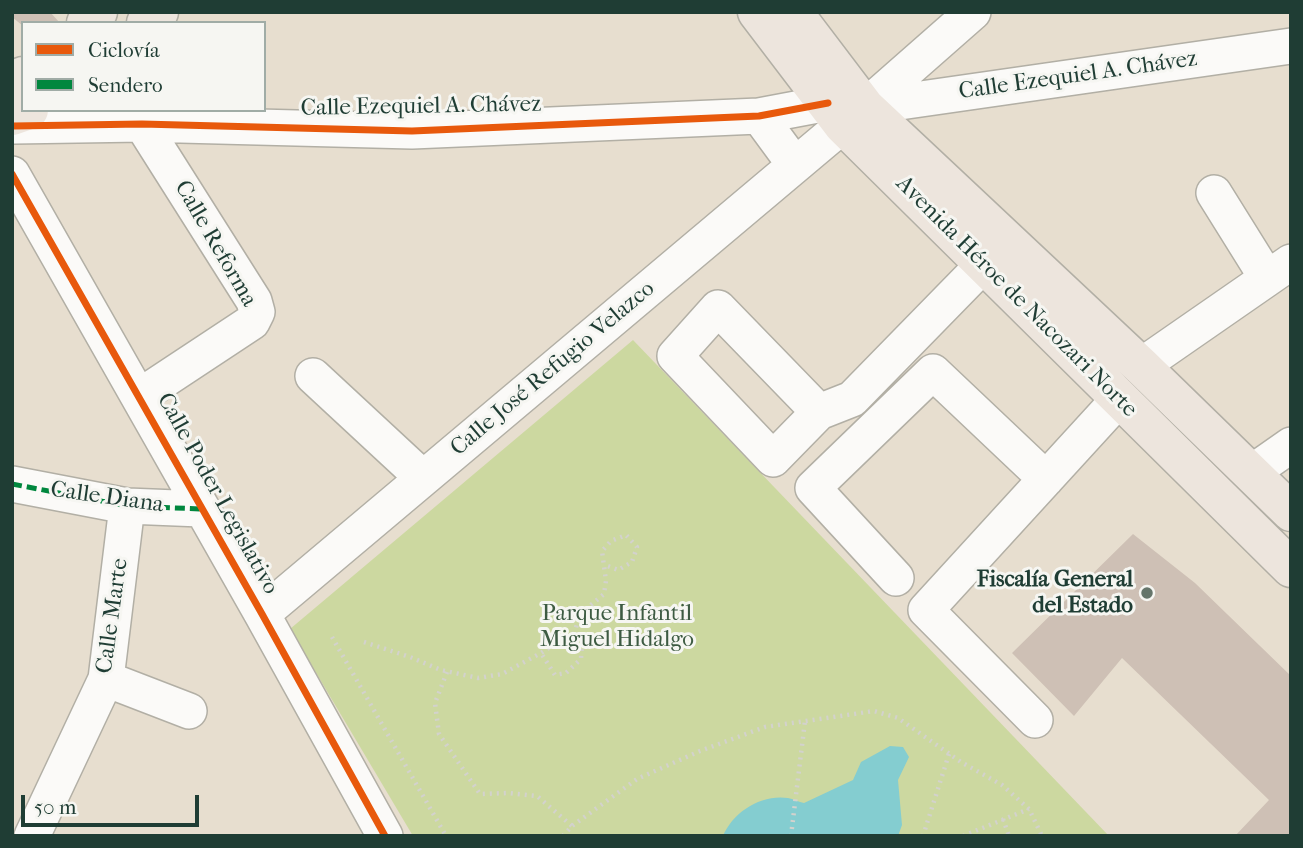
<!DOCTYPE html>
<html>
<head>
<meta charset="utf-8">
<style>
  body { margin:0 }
  #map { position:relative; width:1303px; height:848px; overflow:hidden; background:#e7decf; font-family:"IM FELL French Canon",serif }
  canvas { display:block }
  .frame { position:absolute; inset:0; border:14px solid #1f3d34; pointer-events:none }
  .legend { position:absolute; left:21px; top:21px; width:245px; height:91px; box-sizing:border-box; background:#f6f6f2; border:2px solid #a0aca6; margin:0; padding:9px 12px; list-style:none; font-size:21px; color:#1f3d34 }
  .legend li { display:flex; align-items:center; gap:14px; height:35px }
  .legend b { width:35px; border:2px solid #a0aca6 }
  .scale { position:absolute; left:21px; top:795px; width:178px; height:32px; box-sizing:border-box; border:4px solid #1f3d34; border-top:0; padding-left:9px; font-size:21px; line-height:24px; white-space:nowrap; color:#1f3d34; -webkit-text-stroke:5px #f6f6f2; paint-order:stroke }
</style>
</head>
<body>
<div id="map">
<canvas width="1303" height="848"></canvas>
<div class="frame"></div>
<ul class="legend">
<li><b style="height:9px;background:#e8590c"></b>Ciclovía</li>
<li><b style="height:9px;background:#00873e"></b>Sendero</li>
</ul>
<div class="scale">50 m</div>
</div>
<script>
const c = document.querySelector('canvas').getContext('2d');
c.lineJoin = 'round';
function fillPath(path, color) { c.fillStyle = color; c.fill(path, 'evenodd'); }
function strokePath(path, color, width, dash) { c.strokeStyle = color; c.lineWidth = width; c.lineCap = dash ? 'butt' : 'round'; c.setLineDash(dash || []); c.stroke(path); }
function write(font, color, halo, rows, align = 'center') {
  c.font = font + ' "IM FELL French Canon",serif'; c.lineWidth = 6; c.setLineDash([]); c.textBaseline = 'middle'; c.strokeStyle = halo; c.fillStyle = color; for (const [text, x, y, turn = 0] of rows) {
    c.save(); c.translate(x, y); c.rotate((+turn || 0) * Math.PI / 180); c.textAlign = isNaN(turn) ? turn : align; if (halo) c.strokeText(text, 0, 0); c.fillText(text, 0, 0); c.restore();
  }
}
const green = new Path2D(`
  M 633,340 L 1109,836 L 413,836 L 290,629 Z`);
const water = new Path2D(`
  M 890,746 L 903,747 L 909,757 L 898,780 L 902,825 L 898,836 L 723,836 C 733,812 761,794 788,798 C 793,799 799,802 804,803 L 853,780 L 861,762 Z`);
const building = new Path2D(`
  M 12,12 L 50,12 L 60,23 L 23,23 L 23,26 L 12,17 Z
  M 1133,534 L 1195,583 L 1291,676 L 1291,836 L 1235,836 L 1269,800 L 1122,658 L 1074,716 L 1012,653 Z`);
const path = new Path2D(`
  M 574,634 L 580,614 L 604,594 L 606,581 L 602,551 L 611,541 L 626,535 L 637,547 L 632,562 L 618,570 L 605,565
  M 332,637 L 446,836
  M 364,642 L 410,657 L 441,670 L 478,678 L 502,674 L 541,653 L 566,636 L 574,634 L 582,643 L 581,659 L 566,673 L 555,675 L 541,653
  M 447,672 L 435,703 L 439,734 L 480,794 L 508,793 L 537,796 L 572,826
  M 1003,819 L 1009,836
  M 563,836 L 572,826 L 637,779 L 700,751 L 765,727 L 874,711 L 898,718 L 961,762 L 1002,785 L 1029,809 L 1042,836
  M 791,836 L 805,721
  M 923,836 L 949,754
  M 963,836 L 1029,809`);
const minor = new Path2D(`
  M 865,107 L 1291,46
  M 865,107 L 973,12
  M 759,116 L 795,165
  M 13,126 L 142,124 L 412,131 L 759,116 L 828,103
  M 12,174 L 262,614 L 385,836
  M 1214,193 L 1267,278
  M 1141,366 L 1291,262
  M 313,376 L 423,478
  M 140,396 L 252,322 L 257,312 L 254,301 L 142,124
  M 819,412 L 718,308 L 675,356 L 773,459 L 819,412 L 852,399 L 984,264
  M 1251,473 L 1291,445
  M 12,484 L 127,506 L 201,509
  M 896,578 L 813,488 L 933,372 L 1046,479
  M 262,614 L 843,125
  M 106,679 L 189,711
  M 1035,720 L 926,610 L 1119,399
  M 32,836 L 106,679 L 127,506`);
const major = new Path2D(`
  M 757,12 L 843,125 L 1291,568
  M 793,12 L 865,107 L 1141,366 L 1291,512
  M 86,23 L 98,12
  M 146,23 L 159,12
  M 12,81 L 23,76
  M 12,116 L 29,110`);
const quiet = new Path2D(`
  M 12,484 L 127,506 L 201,509`);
const cycleway = new Path2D(`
  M 13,126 L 142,124 L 412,131 L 759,116 L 828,103
  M 12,174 L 262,614 L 385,836`);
const markers = [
  [1147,593,7,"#65756a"]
];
const streetNames = [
  ["Calle Ezequiel A. Chávez",1078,76,-8],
  ["Calle Ezequiel A. Chávez",421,107,-1],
  ["Calle Reforma",215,244,60],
  ["Avenida Héroe de Nacozari Norte",1016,297,45],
  ["Calle José Refugio Velazco",553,369,-40],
  ["Calle Poder Legislativo",217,494,61],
  ["Calle Diana",107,498,8],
  ["Calle Marte",113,616,-82]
];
const poiNames = [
  ["Fiscalía General",1133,580],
  ["del Estado",1133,606]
];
const parkNames = [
  ["Parque Infantil",617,614],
  ["Miguel Hidalgo",617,640]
];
fillPath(green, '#ccd8a0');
fillPath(water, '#84cdd0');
fillPath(building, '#cec0b5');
strokePath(minor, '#b2afa5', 38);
strokePath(major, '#b2afa5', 41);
strokePath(path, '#d3d2cd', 4.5, [2, 5]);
strokePath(minor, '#fbfaf8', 35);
strokePath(major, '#ede5dd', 38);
strokePath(quiet, '#00873e', 5, [10, 5]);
strokePath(cycleway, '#e8590c', 7);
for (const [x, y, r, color] of markers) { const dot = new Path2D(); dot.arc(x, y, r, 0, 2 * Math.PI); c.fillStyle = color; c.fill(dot); strokePath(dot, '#f6f6f2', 2.5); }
write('23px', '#1f3d34', '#f6f6f2', streetNames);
write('bold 23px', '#1f3d34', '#f6f6f2', poiNames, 'right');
write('23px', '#3d5b42', '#f6f6f2', parkNames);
</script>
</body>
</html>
